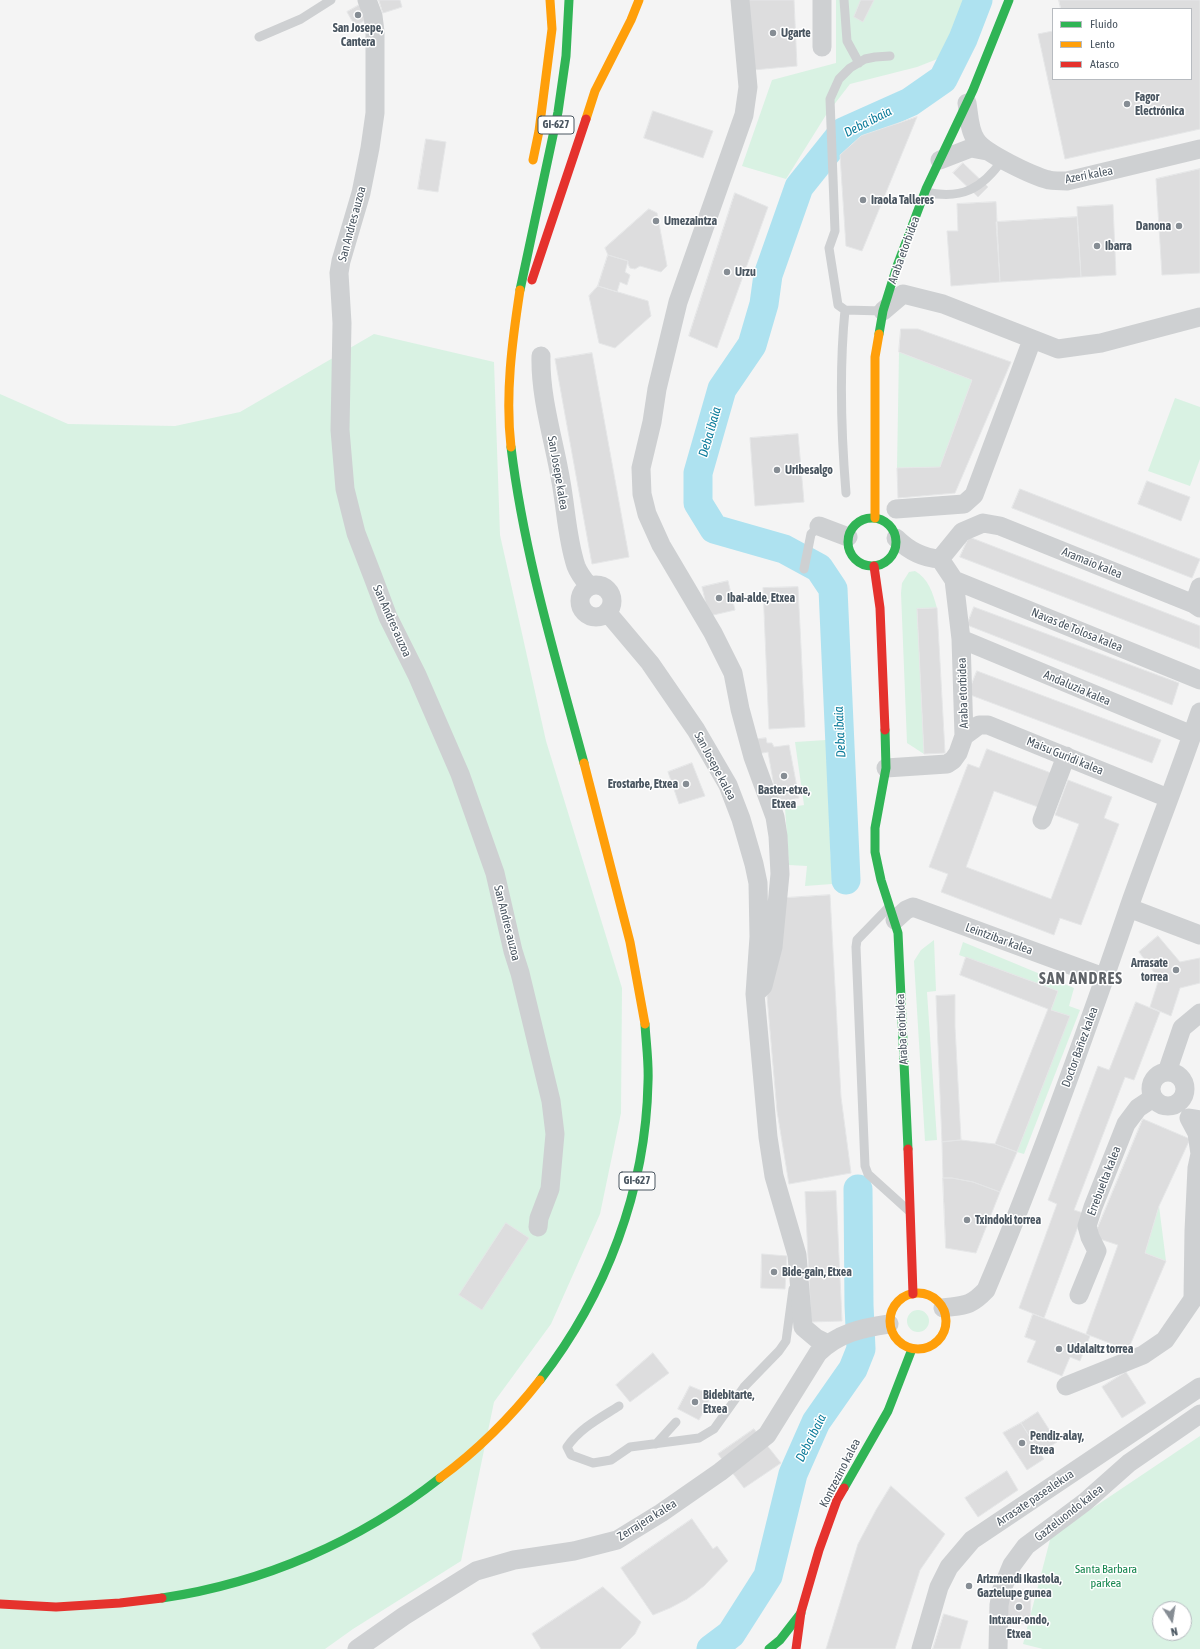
<!DOCTYPE html>
<html>
<head>
<meta charset="utf-8">
<style>
  body { margin:0 }
  #map { position:relative; width:1200px; height:1649px; overflow:hidden; background:#f4f4f4; font-family:"Asap Condensed",sans-serif }
  canvas { display:block }
  .legend { position:absolute; left:1052px; top:8px; width:140px; height:72px; box-sizing:border-box; background:#fff; border:1px solid #b7bbc0; margin:0; padding:5px 7px; list-style:none; font-size:12px; color:#4a5661 }
  .legend li { display:flex; align-items:center; gap:8px; height:20px }
  .legend b { width:20px; border:1px solid #b7bbc0 }
  .north { position:absolute; left:1152px; top:1601px; width:40px; height:40px; box-sizing:border-box; background:#fff; border:1px solid #b7bbc0; border-radius:50%; rotate:168deg; font-size:11px; font-weight:700; line-height:16px; text-align:center; color:#4a5661 }
  .north::after { content:''; display:block; margin:auto; width:14px; height:18px; background:#868d94; clip-path:polygon(50% 0,100% 100%,50% 72%,0 100%) }
</style>
</head>
<body>
<div id="map">
<canvas width="1200" height="1649"></canvas>
<ul class="legend">
<li><b style="height:5px;background:#30b455"></b>Fluido</li>
<li><b style="height:5px;background:#ff9f0a"></b>Lento</li>
<li><b style="height:5px;background:#e5322d"></b>Atasco</li>
</ul>
<div class="north">N</div>
</div>
<script>
const c = document.querySelector('canvas').getContext('2d');
c.lineJoin = 'round';
function fillPath(path, color) { c.fillStyle = color; c.fill(path, 'evenodd'); }
function strokePath(path, color, width, dash) { c.strokeStyle = color; c.lineWidth = width; c.lineCap = dash ? 'butt' : 'round'; c.setLineDash(dash || []); c.stroke(path); }
function write(font, color, halo, rows, align = 'center') {
  c.font = font + ' "Asap Condensed",sans-serif'; c.lineWidth = 3; c.setLineDash([]); c.textBaseline = 'middle'; c.strokeStyle = halo; c.fillStyle = color; for (const [text, x, y, turn = 0] of rows) {
    c.save(); c.translate(x, y); c.rotate((+turn || 0) * Math.PI / 180); c.textAlign = isNaN(turn) ? turn : align; if (halo) c.strokeText(text, 0, 0); c.fillText(text, 0, 0); c.restore();
  }
}
const green = new Path2D(`
  M 836,0 L 965,0 L 962,14 L 940,58 L 917,67 L 850,84 L 826,115 L 786,179 L 742,166 L 772,80 L 836,63 Z
  M 374,334 L 494,362 L 500,535 L 546,741 L 622,988 L 621,1113 L 600,1214 L 551,1324 L 494,1402 L 461,1561 L 353,1629 L 325,1649 L 0,1649 L 0,394 L 68,424 L 175,426 L 240,412 Z
  M 899,352 L 972,380 L 940,467 L 897,468 Z
  M 1175,398 L 1200,407 L 1200,459 L 1190,486 L 1148,471 Z
  M 915,571 C 928,578 933,593 937,608 L 917,609 L 924,754 L 907,743 L 901,593 L 902,583 L 909,572 Z
  M 826,740 L 832,884 L 805,886 L 807,866 L 789,865 L 785,808 L 804,805 L 795,742 Z
  M 934,940 L 936,991 L 927,992 L 937,1140 L 925,1141 L 914,961 L 921,950 Z
  M 963,942 L 1074,988 L 1069,1006 L 1080,1010 L 1024,1154 L 1017,1152 L 1069,1016 L 1051,1010 L 1058,991 L 959,955 Z
  M 1159,1206 L 1166,1261 L 1145,1253 Z
  M907 1321a11 11 0 1 1 22 0a11 11 0 1 1-22 0Z
  M 1200,1436 L 1200,1649 L 1043,1649 L 1023,1644 L 1051,1536 ZM 1160,1609 L 1184,1609 L 1184,1633 L 1160,1633 Z`);
const river = new Path2D(`
  M 846,880 L 833,589 L 819,568 L 784,549 L 714,529 L 698,503 L 698,473 L 722,389 L 752,345 L 764,304 L 768,275 L 799,187 L 843,132 L 910,102 L 943,79 L 963,39 L 978,0
  M 711,1649 L 731,1634 L 768,1576 L 793,1474 L 816,1422 L 853,1369 L 861,1349 L 859,1305 L 858,1189`);
const building = new Path2D(`
  M 379,0 L 400,0 L 402,7 L 383,13 Z
  M 749,0 L 794,0 L 797,66 L 753,70 Z
  M 861,0 L 874,0 L 863,22 L 854,17 Z
  M 1059,0 L 1200,0 L 1200,129 L 1065,159 L 1038,34 L 1053,31 L 1053,79 L 1191,79 L 1191,9 L 1061,9 Z
  M 361,4 L 369,18 L 355,26 L 347,12 Z
  M 653,111 L 713,131 L 703,158 L 644,138 Z
  M 917,117 L 862,251 L 846,246 L 840,155 L 861,136 Z
  M 426,139 L 446,142 L 438,192 L 418,189 Z
  M 963,163 L 988,187 L 978,197 L 953,173 Z
  M 1200,169 L 1200,273 L 1162,275 L 1156,179 Z
  M 735,193 L 768,207 L 717,348 L 689,336 Z
  M 996,202 L 1000,282 L 951,286 L 947,231 L 958,231 L 957,204 Z
  M 1113,205 L 1116,275 L 1081,277 L 1077,207 Z
  M 649,209 L 657,213 L 667,266 L 661,272 L 640,266 L 635,269 L 630,268 L 628,264 L 628,261 L 608,255 L 605,248 Z
  M 1077,217 L 1081,277 L 1000,282 L 996,222 Z
  M 608,255 L 628,261 L 625,272 L 630,275 L 627,285 L 620,282 L 617,292 L 598,286 Z
  M 598,286 L 648,301 L 651,316 L 615,348 L 599,343 L 589,296 Z
  M 901,329 L 918,329 L 1011,362 L 955,493 L 898,498 L 897,468 L 940,467 L 972,380 L 899,352 Z
  M 592,353 L 629,557 L 592,564 L 555,359 Z
  M 798,434 L 804,502 L 755,506 L 750,438 Z
  M 1147,481 L 1190,497 L 1181,521 L 1138,504 Z
  M 1020,489 L 1200,559 L 1192,578 L 1012,508 Z
  M 969,537 L 1200,626 L 1200,649 L 960,557 Z
  M 728,581 L 735,610 L 709,616 L 702,587 Z
  M 798,587 L 805,727 L 769,729 L 763,588 Z
  M 974,607 L 1179,683 L 1172,705 L 967,625 Z
  M 937,608 L 945,753 L 924,754 L 917,609 Z
  M 977,671 L 1161,740 L 1152,763 L 968,694 Z
  M 766,738 L 767,743 L 772,743 L 774,747 L 789,745 L 799,798 L 777,803 L 768,752 L 757,754 L 752,740 Z
  M 987,749 L 1051,773 L 1038,807 L 994,791 L 966,867 L 1051,899 L 1079,824 L 1055,815 L 1068,780 L 1112,797 L 1104,818 L 1119,824 L 1081,925 L 1060,918 L 1054,935 L 941,892 L 948,874 L 929,867 L 968,764 L 979,768 Z
  M 692,763 L 705,796 L 679,804 L 668,772 Z
  M 830,895 L 841,1097 L 851,1173 L 789,1184 L 777,1111 L 767,996 L 785,898 Z
  M 1158,936 L 1180,962 L 1200,958 L 1200,983 L 1180,988 L 1171,1016 L 1150,1007 L 1159,979 L 1139,952 Z
  M 966,957 L 1058,991 L 1051,1010 L 1070,1016 L 1017,1152 L 995,1144 L 1048,1009 L 960,975 Z
  M 955,995 L 955,1027 L 961,1140 L 942,1142 L 936,996 Z
  M 1136,1002 L 1160,1012 L 1134,1080 L 1125,1077 L 1074,1210 L 1083,1213 L 1044,1318 L 1019,1308 L 1057,1204 L 1048,1200 L 1098,1066 L 1109,1070 Z
  M 1143,1119 L 1190,1139 L 1159,1206 L 1145,1253 L 1166,1261 L 1128,1350 L 1086,1334 L 1118,1245 L 1094,1237 Z
  M 961,1140 L 995,1144 L 1017,1152 L 1000,1192 L 973,1182 L 952,1178 L 943,1178 L 942,1142 Z
  M 943,1178 L 952,1178 L 973,1182 L 1000,1192 L 976,1253 L 946,1248 Z
  M 836,1191 L 842,1321 L 811,1322 L 805,1192 Z
  M 506,1223 L 529,1238 L 482,1310 L 459,1295 Z
  M 762,1254 L 787,1256 L 785,1289 L 761,1288 Z
  M 1033,1314 L 1090,1336 L 1080,1361 L 1070,1357 L 1062,1376 L 1027,1362 L 1036,1341 L 1025,1337 Z
  M 653,1353 L 669,1373 L 630,1402 L 616,1385 Z
  M 1126,1372 L 1146,1403 L 1122,1418 L 1102,1387 Z
  M 690,1386 L 712,1395 L 699,1420 L 678,1409 Z
  M 1038,1412 L 1057,1442 L 1040,1453 L 1021,1423 Z
  M 1021,1423 L 1044,1459 L 1027,1470 L 1003,1433 Z
  M 754,1429 L 781,1463 L 744,1488 L 718,1454 Z
  M 1007,1471 L 1018,1490 L 978,1517 L 965,1498 Z
  M 891,1486 L 945,1534 L 920,1570 L 895,1649 L 826,1649 L 858,1544 L 876,1510 Z
  M 692,1519 L 713,1549 L 717,1546 L 728,1561 L 704,1586 L 687,1599 L 670,1608 L 653,1615 L 621,1568 Z
  M 603,1587 L 641,1622 L 635,1634 L 620,1649 L 541,1649 L 532,1634 Z
  M 1008,1590 L 1031,1590 L 1030,1624 L 1007,1623 Z
  M 944,1614 L 968,1621 L 960,1649 L 933,1649 Z`);
const lane = new Path2D(`
  M 844,0 L 847,41 L 859,63
  M 259,37 L 301,19 L 331,0
  M 925,192 C 962,200 982,189 1003,159
  M 845,310 L 838,305 L 829,248 L 835,231 L 830,99 L 839,79 L 850,68 L 865,59 L 875,57 L 890,56
  M 846,493 C 841,432 839,371 845,310 L 883,311
  M 804,569 L 811,534 L 819,526
  M 889,907 L 857,940 L 856,947 L 865,1166 L 868,1174 L 909,1211
  M 619,1406 C 600,1418 580,1428 567,1447 L 571,1455 L 593,1463 L 611,1460 L 630,1447 L 699,1438 L 714,1429 L 744,1387 L 779,1351 L 786,1341 L 793,1289
  M 656,1444 L 676,1422`);
const street = new Path2D(`
  M 367,0 L 373,16 L 375,32 L 375,113 L 370,148 L 361,193 L 341,261 L 339,273 L 342,323 L 340,430 L 345,489 L 356,533 L 373,577 L 388,617 L 417,675 L 460,774 L 495,873 L 513,951 L 520,973 L 551,1101 L 555,1134 L 550,1189 L 539,1218 L 538,1227
  M 740,0 L 748,87 L 744,115 L 678,302 L 657,389 L 652,422 L 641,468 L 642,494 L 647,514 L 661,545 L 713,633 L 733,673 L 740,709 L 753,757 L 775,817 L 778,836 L 780,874 L 773,947 L 763,986 L 755,994
  M 822,47 L 822,0
  M 967,103 C 969,115 969,130 976,140 C 984,153 1033,176 1049,180 C 1055,181 1061,181 1067,181 L 1200,149
  M 940,160 L 971,148 L 987,151
  M 883,311 L 903,294 L 943,304 L 1058,349 L 1101,343 L 1200,317
  M 541,356 C 540,398 554,440 561,482 C 566,509 567,539 576,566 C 579,574 584,580 589,586
  M 896,509 L 964,504 L 974,495 L 1032,340
  M 819,526 L 848,537
  M 896,538 C 908,550 922,558 940,559
  M 940,559 L 962,532 L 983,523 L 1000,526 L 1194,604 L 1200,608
  M 954,580 L 1200,680
  M580 601a16 16 0 1 1 32 0a16 16 0 1 1-32 0Z
  M 1194,604 L 1200,587
  M 607,612 L 650,663 L 696,730 L 728,785 L 741,819 L 754,864 L 758,883 L 759,937 L 755,994 L 768,1137 L 774,1176 L 797,1255 L 803,1327 L 816,1338 L 828,1344
  M 961,639 L 1192,735
  M 964,736 L 979,725 L 988,725 L 1168,798
  M 886,768 L 947,764 L 953,760 L 958,753 L 964,736 L 961,639 L 954,580 L 940,559
  M 1042,820 L 1066,756
  M 1129,908 L 1200,935
  M 895,920 L 906,910 L 913,907 L 1106,978
  M1151 1089a17 17 0 1 1 34 0a17 17 0 1 1-34 0Z
  M 1167,1072 L 1182,1028 L 1200,1013
  M 1079,1295 L 1097,1251 L 1090,1237 L 1087,1226 L 1093,1207 L 1126,1124 L 1138,1108 L 1153,1098
  M 1193,1298 L 1194,1231 L 1197,1168 L 1200,1154 L 1197,1133 L 1189,1118 L 1200,1120
  M 943,1308 C 964,1305 970,1307 986,1290 C 1039,1165 1085,1036 1129,907 C 1152,842 1178,777 1200,712
  M 1066,1386 L 1143,1355 L 1165,1340 L 1200,1289
  M 357,1649 L 404,1616 L 476,1571 L 514,1560 L 574,1551 L 617,1540 L 661,1513 L 720,1472 L 767,1435 L 818,1353 C 838,1333 862,1328 889,1324
  M 921,1649 L 939,1587 L 949,1567 L 972,1540 L 1200,1387
  M 998,1649 L 999,1605 L 1002,1589 L 1012,1565 L 1026,1546 L 1085,1502 L 1129,1463 L 1200,1414`);
const fast = new Path2D(`
  M 520,290 L 558,112 L 566,56 L 569,0
  M 879,334 L 883,311 L 897,266 L 926,189 L 973,90 L 1009,0
  M 511,447 C 524,555 556,659 584,763
  M848 542a24 24 0 1 1 48 0a24 24 0 1 1-48 0Z
  M 885,730 L 886,768 L 875,828 L 875,852 L 881,880 L 898,933 L 908,1149
  M 540,1380 C 606,1295 646,1190 648,1082 C 649,1063 646,1043 645,1024
  M 844,1488 L 888,1411 L 912,1349
  M 162,1598 C 264,1583 360,1541 440,1478
  M 769,1649 L 780,1640 L 801,1613`);
const slow = new Path2D(`
  M 586,119 L 595,91 L 631,20 L 639,0
  M 533,160 L 539,131 L 552,29 L 550,0
  M 511,447 C 505,395 512,342 520,290
  M 875,518 L 875,357 L 879,334
  M 584,763 L 630,942 L 645,1024
  M890 1321a28 28 0 1 1 56 0a28 28 0 1 1-56 0Z
  M 440,1478 C 478,1450 511,1417 540,1380`);
const jam = new Path2D(`
  M 532,280 L 586,119
  M 874,566 L 880,608 L 885,730
  M 908,1149 L 913,1294
  M 0,1604 L 56,1607 L 120,1603 L 162,1598
  M 796,1649 L 801,1612 L 819,1550 L 837,1500 L 844,1488`);
const markers = [
  [358,15,4,"#868d94"],
  [773,33,4,"#868d94"],
  [1127,104,4,"#868d94"],
  [863,200,4,"#868d94"],
  [656,221,4,"#868d94"],
  [1179,226,4,"#868d94"],
  [1097,246,4,"#868d94"],
  [727,272,4,"#868d94"],
  [777,470,4,"#868d94"],
  [719,598,4,"#868d94"],
  [784,776,4,"#868d94"],
  [686,784,4,"#868d94"],
  [1176,970,4,"#868d94"],
  [967,1220,4,"#868d94"],
  [774,1272,4,"#868d94"],
  [1059,1349,4,"#868d94"],
  [695,1402,4,"#868d94"],
  [1022,1443,4,"#868d94"],
  [969,1586,4,"#868d94"],
  [1019,1607,4,"#868d94"]
];
const shields = [
  [556,125,36],
  [637,1181,36]
];
const shieldNames = [
  ["GI-627",556,125],
  ["GI-627",637,1181]
];
const poiNames = [
  ["San Josepe,",358,28,"center"],
  ["Cantera",358,42,"center"],
  ["Ugarte",781,33],
  ["Fagor",1135,97],
  ["Electrónica",1135,111],
  ["Iraola Talleres",871,200],
  ["Umezaintza",664,221],
  ["Danona",1171,226,"right"],
  ["Ibarra",1105,246],
  ["Urzu",735,272],
  ["Uribesalgo",785,470],
  ["Ibai-alde, Etxea",727,598],
  ["Erostarbe, Etxea",678,784,"right"],
  ["Baster-etxe,",784,790,"center"],
  ["Etxea",784,804,"center"],
  ["Arrasate",1168,963,"right"],
  ["torrea",1168,977,"right"],
  ["Txindoki torrea",975,1220],
  ["Bide-gain, Etxea",782,1272],
  ["Udalaitz torrea",1067,1349],
  ["Bidebitarte,",703,1395],
  ["Etxea",703,1409],
  ["Pendiz-alay,",1030,1436],
  ["Etxea",1030,1450],
  ["Arizmendi Ikastola,",977,1579],
  ["Gaztelupe gunea",977,1593],
  ["Intxaur-ondo,",1019,1620,"center"],
  ["Etxea",1019,1634,"center"]
];
const streetNames = [
  ["Azeri kalea",1089,175,-11],
  ["San Andres auzoa",352,224,-75],
  ["Araba etorbidea",904,250,-70],
  ["San Josepe kalea",558,473,80],
  ["Aramaio kalea",1092,563,22],
  ["San Andres auzoa",392,621,66],
  ["Navas de Tolosa kalea",1077,630,22],
  ["Andaluzia kalea",1077,688,23],
  ["Araba etorbidea",963,693,-92],
  ["Maisu Guridi kalea",1065,756,22],
  ["San Josepe kalea",715,766,62],
  ["San Andres auzoa",507,923,76],
  ["Leintzibar kalea",999,939,20],
  ["Araba etorbidea",902,1029,-93],
  ["Doctor Bañez kalea",1080,1047,-70],
  ["Errebuelta kalea",1104,1181,-69],
  ["Kontzezino kalea",840,1473,-63],
  ["Arrasate pasealekua",1035,1498,-34],
  ["Gazteluondo kalea",1069,1513,-38],
  ["Zerrajera kalea",647,1520,-32]
];
const parkNames = [
  ["Santa Barbara",1106,1569],
  ["parkea",1106,1583]
];
const waterNames = [
  ["Deba ibaia",868,122,-27],
  ["Deba ibaia",710,432,-74],
  ["Deba ibaia",840,732,-93],
  ["Deba ibaia",811,1438,-63]
];
const districtNames = [
  ["SAN ANDRES",1081,979]
];
fillPath(green, '#d9f2e3');
strokePath(river, '#aee2f0', 29);
fillPath(building, '#ddddde');
strokePath(building, '#e5e6e7', 1);
strokePath(lane, '#ced0d2', 9);
strokePath(street, '#ced0d2', 19);
strokePath(fast, '#30b455', 9);
strokePath(slow, '#ff9f0a', 9);
strokePath(jam, '#e5322d', 9);
for (const [x, y, r, color] of markers) { const dot = new Path2D(); dot.arc(x, y, r, 0, 2 * Math.PI); c.fillStyle = color; c.fill(dot); strokePath(dot, '#fff', 1.5); }
for (const [x, y, w] of shields) { const box = new Path2D(); box.roundRect(x - w / 2, y - 9, w, 18, 3); c.fillStyle = '#fff'; c.fill(box); strokePath(box, '#4a5661', 1); }
write('bold 11px', '#4a5661', null, shieldNames);
write('bold 12px', '#4a5661', '#fff', poiNames, 'left');
write('12px', '#4a5661', '#fff', streetNames);
write('12px', '#17864f', '#fff', parkNames);
write('italic 13px', '#0c7c9b', '#fff', waterNames);
c.letterSpacing = '1px';
write('bold 16px', '#5f6368', '#fff', districtNames);
c.letterSpacing = '0px';
</script>
</body>
</html>
